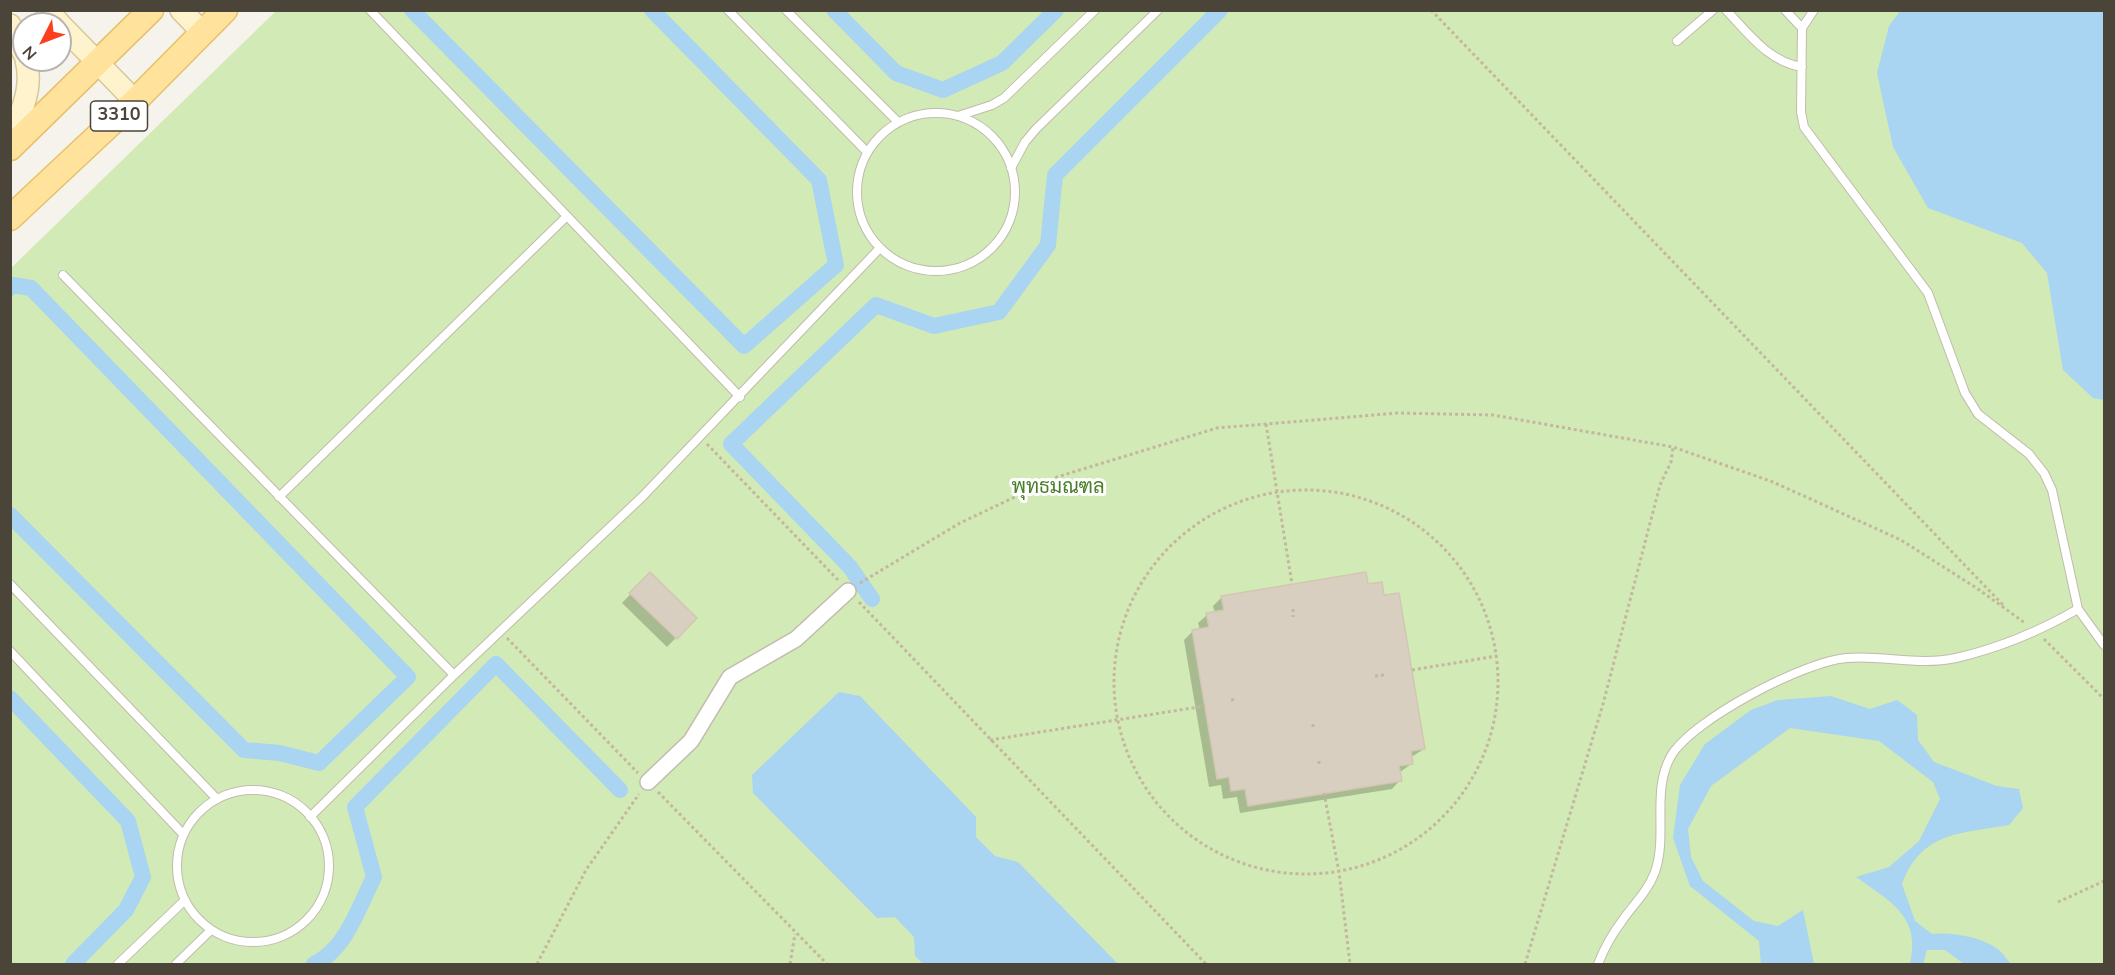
<!DOCTYPE html>
<html>
<head>
<meta charset="utf-8">
<style>
  body { margin:0 }
  #map { position:relative; width:2115px; height:975px; overflow:hidden; background:#f6f3ec; font-family:"Nunito Sans",sans-serif }
  canvas { display:block }
  .frame { position:absolute; inset:0; border:12px solid #4b4439; pointer-events:none }
  .north { position:absolute; left:12px; top:12px; width:60px; height:60px; box-sizing:border-box; background:#fff; border:2px solid #b7b4b0; border-radius:50%; rotate:228deg; font-size:16px; font-weight:700; line-height:24px; text-align:center; color:#4b4439 }
  .north::after { content:''; display:block; margin:auto; width:21px; height:27px; background:#fc3f1d; clip-path:polygon(50% 0,100% 100%,50% 72%,0 100%) }
</style>
</head>
<body>
<div id="map">
<canvas width="2115" height="975"></canvas>
<div class="frame"></div>
<div class="north">N</div>
</div>
<script>
const c = document.querySelector('canvas').getContext('2d');
c.lineJoin = 'round';
function fillPath(path, color) { c.fillStyle = color; c.fill(path, 'evenodd'); }
function strokePath(path, color, width, dash) { c.strokeStyle = color; c.lineWidth = width; c.lineCap = dash ? 'butt' : 'round'; c.setLineDash(dash || []); c.stroke(path); }
function write(font, color, halo, rows, align = 'center') {
  c.font = font + ' "Nunito Sans",Sarabun,sans-serif'; c.lineWidth = 6; c.setLineDash([]); c.textBaseline = 'middle'; c.strokeStyle = halo; c.fillStyle = color; for (const [text, x, y, turn = 0] of rows) {
    c.save(); c.translate(x, y); c.rotate((+turn || 0) * Math.PI / 180); c.textAlign = isNaN(turn) ? turn : align; if (halo) c.strokeText(text, 0, 0); c.fillText(text, 0, 0); c.restore();
  }
}
const green = new Path2D(`
  M 276,11 L 2104,11 L 2104,964 L 11,964 L 11,268 Z`);
const water = new Path2D(`
  M 1901,10 L 2104,11 L 2104,400 L 2093,398 L 2063,370 L 2047,273 L 2022,243 L 1928,208 L 1893,147 L 1877,73 L 1889,26 Z
  M 839,692 L 860,696 L 976,817 L 976,837 L 995,856 L 1018,862 L 1118,964 L 923,964 L 915,956 L 914,937 L 895,917 L 877,918 L 753,793 L 752,775 Z
  M 1831,696 L 1870,709 L 1897,700 L 1917,715 L 1918,740 L 1934,762 L 1997,786 L 2019,789 L 2023,808 L 2009,825 C 1960,834 1922,831 1902,884 L 1915,921 L 1932,934 C 1952,932 1981,937 1998,949 C 2003,953 2007,960 2011,964 L 1964,964 L 1945,950 L 1927,950 L 1923,964 L 1910,964 C 1921,916 1891,902 1856,877 L 1889,867 L 1919,841 L 1940,799 L 1933,782 L 1879,741 L 1790,728 L 1711,786 L 1688,829 L 1691,857 L 1703,881 L 1754,921 L 1778,926 L 1803,910 L 1814,964 L 1761,964 L 1759,941 L 1690,886 L 1673,838 L 1680,785 L 1705,744 L 1751,710 L 1778,700 Z`);
const shadow = new Path2D(`
  M 650,574 L 695,618 L 667,647 L 622,603 Z
  M 1367,586 L 1424,749 L 1410,758 L 1411,764 L 1399,773 L 1400,780 L 1392,789 L 1240,813 L 1237,797 L 1223,799 L 1221,785 L 1209,787 L 1184,640 L 1193,631 L 1200,630 L 1198,623 L 1207,615 L 1215,613 L 1213,606 L 1222,597 Z`);
const canal = new Path2D(`
  M 412,10 L 744,346 L 836,265 L 819,180 L 652,10
  M 834,10 L 896,73 L 943,90 L 1002,63 L 1056,10
  M 10,288 L 13,285 L 31,288 L 408,677 L 319,763 L 280,753 L 244,750 L 10,515
  M 872,599 L 850,567 L 731,444 L 876,305 L 934,326 L 999,312 L 1048,245 L 1055,175 L 1220,10
  M 10,698 L 128,821 L 143,877 L 126,910 L 73,964
  M 314,964 C 346,950 359,906 374,877 L 355,807 L 496,664 L 620,790`);
const building = new Path2D(`
  M 650,572 L 697,618 L 677,639 L 629,593 Z
  M 1366,572 L 1368,584 L 1382,582 L 1384,595 L 1399,593 L 1425,749 L 1411,751 L 1413,764 L 1399,766 L 1402,781 L 1248,806 L 1245,789 L 1231,791 L 1229,777 L 1217,779 L 1192,630 L 1209,627 L 1206,613 L 1224,610 L 1221,596 Z`);
const path = new Path2D(`
  M 1431,10 L 2004,606
  M 1266,424 L 1292,584
  M 707,444 L 838,580
  M1114 682a192 192 0 1 1 384 0a192 192 0 1 1-384 0Z
  M 860,583 L 960,523 L 1057,477 L 1217,428 L 1398,413 L 1493,415 L 1673,447 L 1773,482 L 1901,540 L 1975,587 L 2025,623
  M 859,602 L 1206,964
  M 1293,609 L 1293,617
  M 507,638 L 638,773
  M 2044,639 L 2104,699
  M 1412,670 L 1497,656
  M 1375,676 L 1384,675
  M 1231,700 L 1237,699
  M 1313,727 L 1313,721
  M 990,740 L 1205,706
  M 1319,764 L 1319,758
  M 658,792 L 827,964
  M 1324,793 L 1339,872 L 1350,964
  M 2058,902 L 2104,881
  M 537,964 L 586,870 L 639,794
  M 790,964 L 795,934
  M 1525,964 L 1603,704 L 1660,485 L 1671,462 L 1673,447`);
const lane = new Path2D(`
  M 370,10 L 740,397
  M 728,10 L 867,152
  M 786,10 L 898,122
  M 1726,10 C 1749,34 1769,62 1802,67
  M 1785,10 L 1802,28 L 1801,112 L 1804,127 L 1928,293 L 1965,393 L 1978,414 L 2029,454 L 2044,473 L 2052,490 L 2078,609 L 2104,645
  M 1802,28 L 1814,10
  M 1677,41 L 1713,10
  M857 192a79 79 0 1 1 158 0a79 79 0 1 1-158 0Z
  M 958,116 L 992,105 L 1004,98 L 1095,10
  M 1011,168 L 1025,142 L 1036,129 L 1158,10
  M 63,275 L 454,675 L 310,817
  M 279,497 L 566,217
  M 10,584 L 217,799
  M 10,651 L 183,834
  M 454,675 L 643,496 L 880,248
  M177 866a76 76 0 1 1 152 0a76 76 0 1 1-152 0Z
  M 118,964 L 185,900
  M 176,964 L 211,930
  M 1598,964 C 1604,949 1612,934 1622,921 C 1633,905 1648,891 1655,872 C 1668,835 1651,791 1671,756 C 1693,719 1805,661 1847,658 C 1883,655 1919,666 1956,658 C 1999,648 2040,631 2078,609`);
const street = new Path2D(`
  M 648,782 L 691,741 L 730,677 L 796,639 L 848,591`);
const secondary = new Path2D(`
  M 47,10 L 60,24
  M 181,10 L 202,32
  M 60,24 L 135,101
  M 10,25 L 24,54
  M 10,134 C 23,112 33,86 26,60`);
const primary = new Path2D(`
  M 10,148 L 151,10
  M 10,218 L 135,101 L 225,10`);
const shields = [
  [119,116,57]
];
const shieldNames = [
  ["3310",119,116]
];
const parkNames = [
  ["พุทธมณฑล",1058,488]
];
fillPath(green, '#d2eab5');
fillPath(water, '#a9d4f2');
fillPath(shadow, '#0003');
strokePath(canal, '#a9d4f2', 16);
fillPath(building, '#d8cfc1');
strokePath(building, '#d3c7b4', 1.5);
strokePath(lane, '#c2bbae', 10);
strokePath(street, '#c2bbae', 18);
strokePath(secondary, '#d6c79b', 24);
strokePath(primary, '#e6c16a', 27);
strokePath(path, '#c4b79f', 3, [3, 3]);
strokePath(lane, '#fff', 8);
strokePath(street, '#fff', 15);
strokePath(secondary, '#fff3cd', 21);
strokePath(primary, '#ffe39c', 24);
for (const [x, y, w] of shields) { const box = new Path2D(); box.roundRect(x - w / 2, y - 15, w, 30, 4.5); c.fillStyle = '#fff'; c.fill(box); strokePath(box, '#4b4439', 1.5); }
write('bold 18px', '#4b4439', null, shieldNames);
write('20px', '#4a7f2a', '#fff', parkNames);
</script>
</body>
</html>
